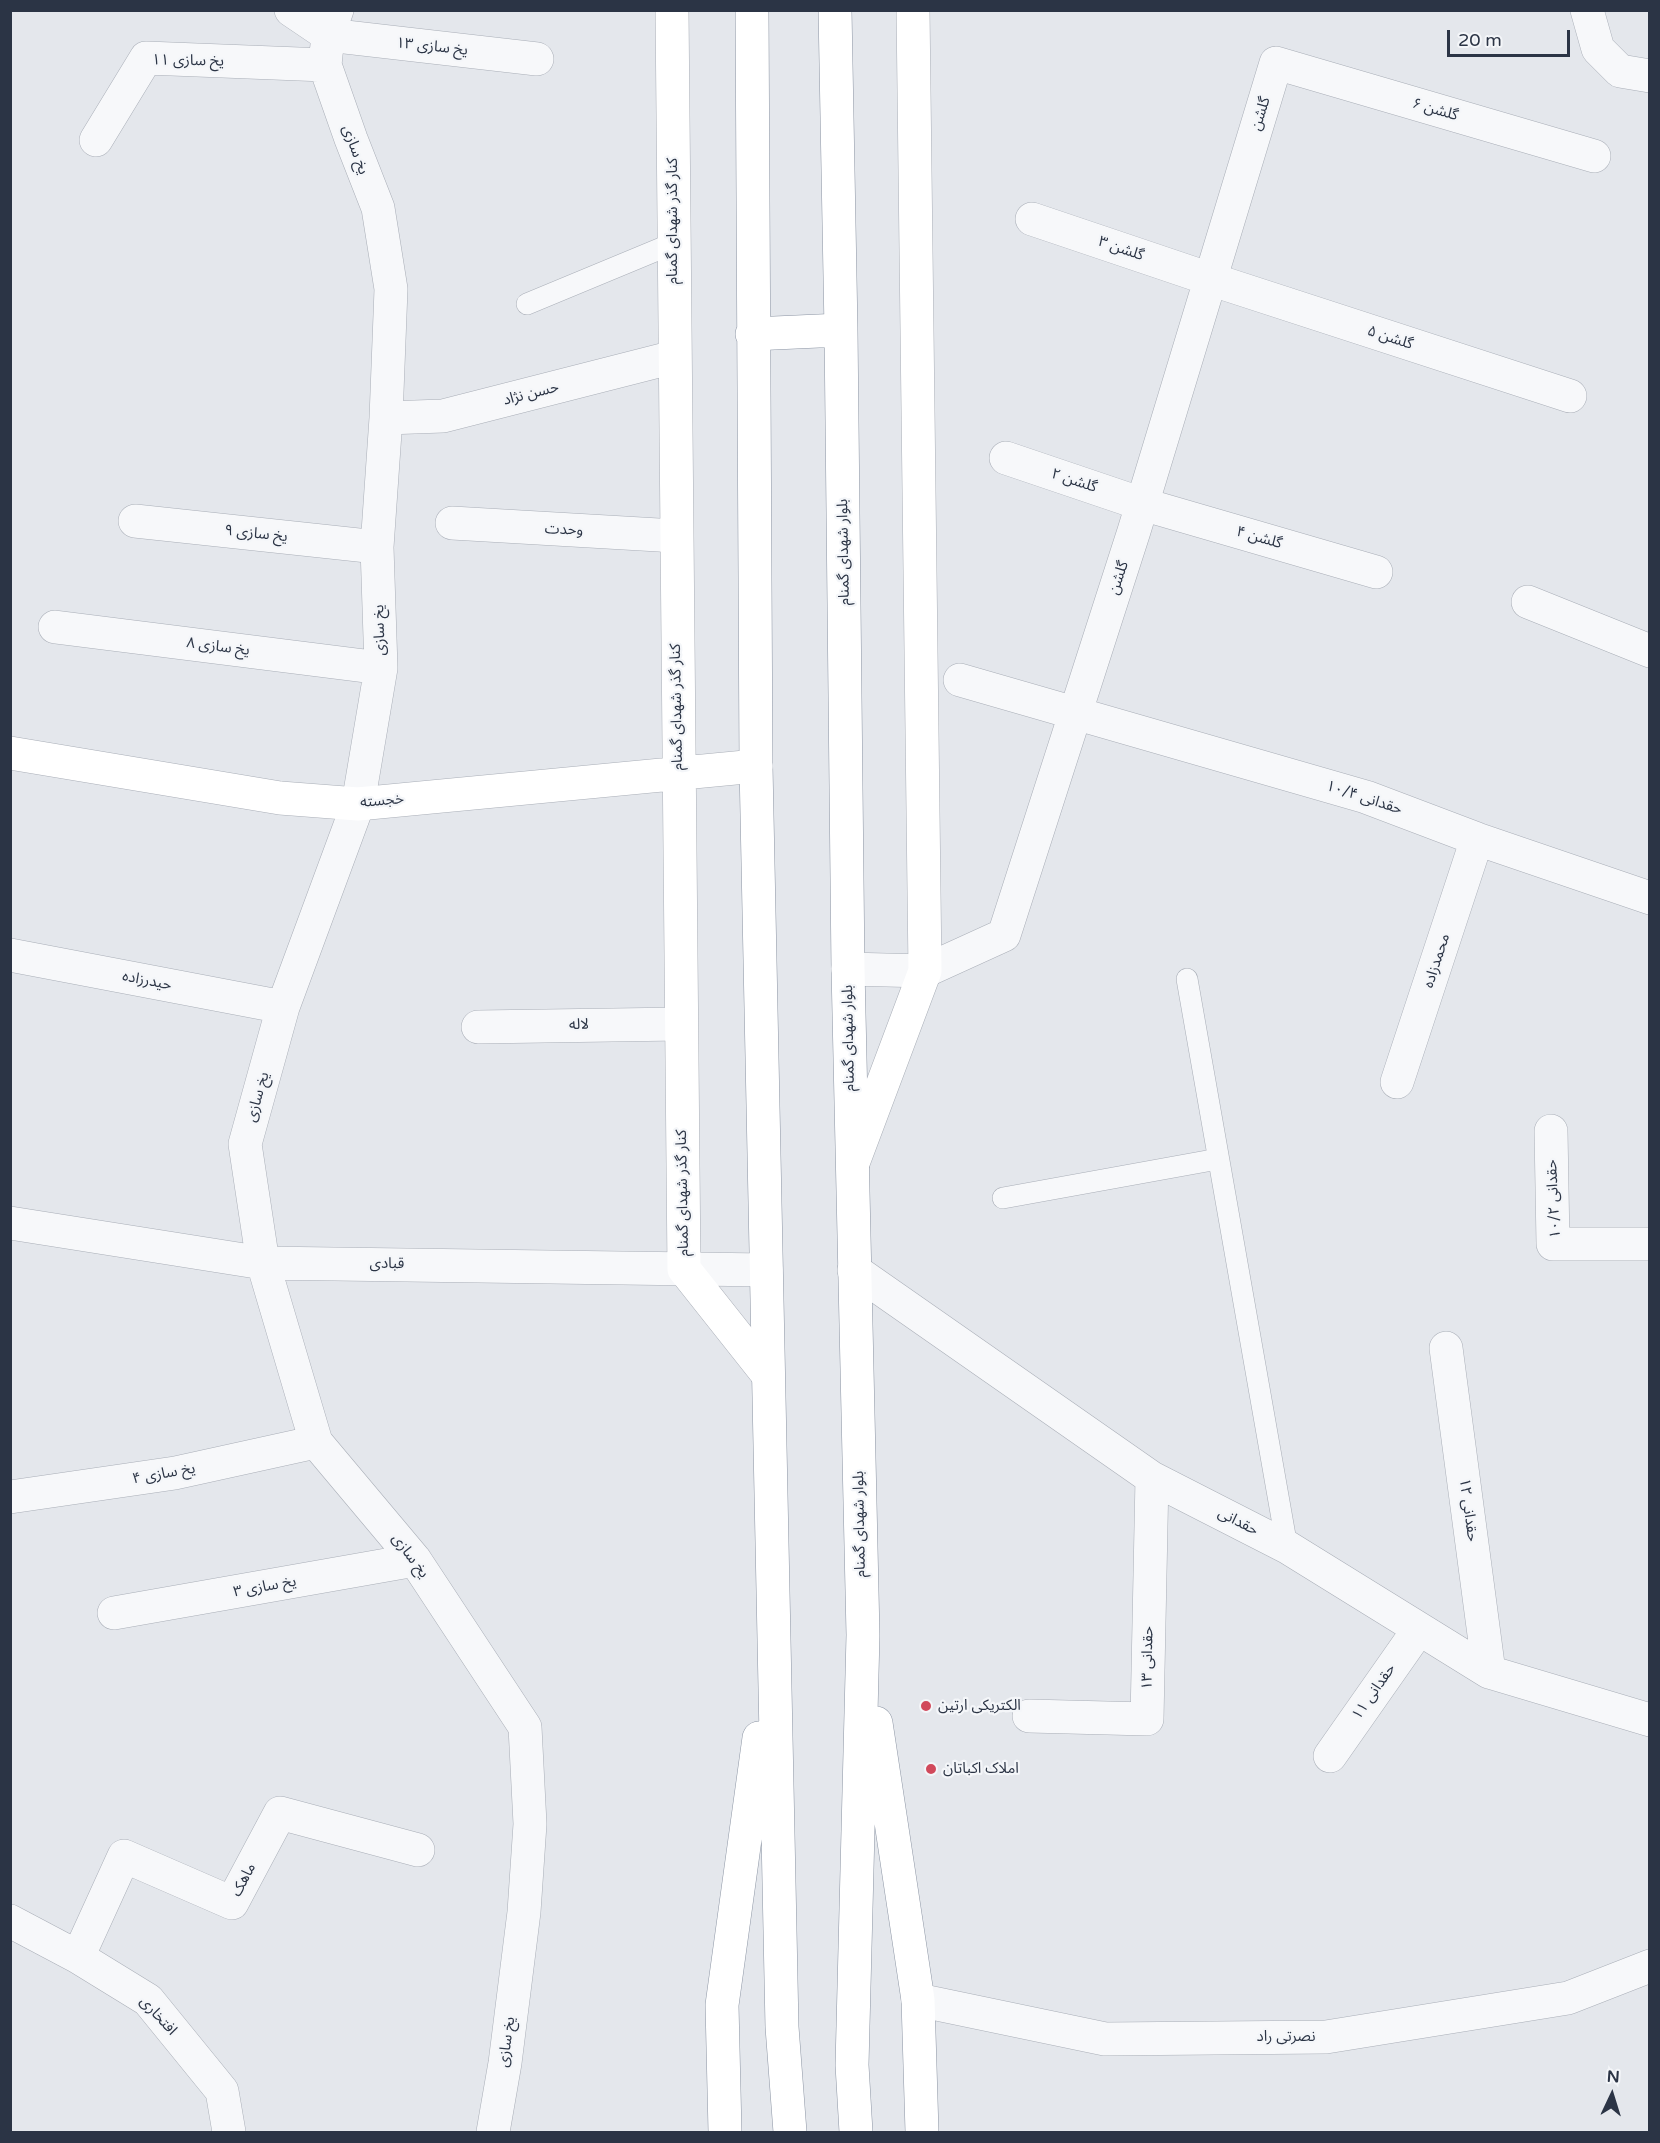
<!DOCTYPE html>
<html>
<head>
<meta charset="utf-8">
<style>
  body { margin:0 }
  #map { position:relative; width:1660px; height:2143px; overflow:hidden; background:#e4e7ec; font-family:"Varela Round",sans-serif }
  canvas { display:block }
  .frame { position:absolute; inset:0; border:12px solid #2b3445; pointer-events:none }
  .north { position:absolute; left:1582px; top:2065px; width:60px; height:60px; -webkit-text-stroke:4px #f4f6f9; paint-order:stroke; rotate:4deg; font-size:16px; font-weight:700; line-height:24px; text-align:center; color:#2b3445 }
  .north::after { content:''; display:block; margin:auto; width:21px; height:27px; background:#2b3445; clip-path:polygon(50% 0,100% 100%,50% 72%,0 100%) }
  .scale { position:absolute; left:1447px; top:30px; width:123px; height:27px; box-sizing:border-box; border:3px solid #2b3445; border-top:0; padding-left:8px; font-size:18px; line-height:21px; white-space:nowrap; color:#2b3445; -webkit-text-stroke:4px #f4f6f9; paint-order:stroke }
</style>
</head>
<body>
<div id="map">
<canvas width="1660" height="2143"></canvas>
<div class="frame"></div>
<div class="north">N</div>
<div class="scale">20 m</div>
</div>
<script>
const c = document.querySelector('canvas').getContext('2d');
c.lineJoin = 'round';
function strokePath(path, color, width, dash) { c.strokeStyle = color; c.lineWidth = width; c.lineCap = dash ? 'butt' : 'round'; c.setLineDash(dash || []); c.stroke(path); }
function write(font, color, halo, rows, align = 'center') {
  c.font = font + ' "Varela Round","Noto Sans Arabic",sans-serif'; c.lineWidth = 4.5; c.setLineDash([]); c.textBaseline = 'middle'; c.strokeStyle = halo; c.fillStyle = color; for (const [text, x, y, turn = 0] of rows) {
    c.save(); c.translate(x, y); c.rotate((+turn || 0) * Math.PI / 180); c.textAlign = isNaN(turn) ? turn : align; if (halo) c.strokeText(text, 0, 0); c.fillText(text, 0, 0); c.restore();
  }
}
const lane = new Path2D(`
  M 527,304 L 674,243
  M 1187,979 L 1287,1547
  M 1003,1198 L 1218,1159`);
const street = new Path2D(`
  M 291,10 L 328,35 L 537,59
  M 337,10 L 328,35 L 325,65 L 351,139 L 378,208 L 391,289 L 386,418 L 377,547 L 381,668 L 358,804 L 283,1007 L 245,1144 L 263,1263 L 316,1442 L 415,1560 L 525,1727 L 530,1824 L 524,1912 L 505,2063 L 493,2132
  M 1587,10 L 1598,49 L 1620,71 L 1650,76
  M 96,140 L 146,58 L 325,65
  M 1032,219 L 1210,279 L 1570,396
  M 386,418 L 443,416 L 674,357
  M 1006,458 L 1142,504 L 1376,572
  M 135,521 L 377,547
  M 452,523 L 676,536
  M 1528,602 L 1650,651
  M 55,627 L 381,668
  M 960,680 L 1366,797 L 1477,839 L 1650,898
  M 10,955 L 283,1007
  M 848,969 L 925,971 L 1004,935 L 1134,531 L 1276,63 L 1594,156
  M 478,1027 L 680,1024
  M 1397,1082 L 1477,839
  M 1551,1131 L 1553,1244 L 1650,1244
  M 10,1223 L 263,1263 L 766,1270
  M 854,1270 L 1152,1478 L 1287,1547 L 1489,1672 L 1650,1720
  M 1446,1348 L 1489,1672
  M 10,1497 L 175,1473 L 316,1442
  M 114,1613 L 415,1560
  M 1029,1716 L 1147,1719 L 1152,1478
  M 1330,1756 L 1419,1629
  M 10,1921 L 78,1957 L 148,2000 L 222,2091 L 229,2132
  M 78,1957 L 124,1856 L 232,1903 L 280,1813 L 418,1850
  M 918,2000 L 1105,2039 L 1326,2037 L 1568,1998 L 1650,1966`);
const secondary = new Path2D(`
  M 672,10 L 684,1269 L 768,1375
  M 10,753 L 280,798 L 358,804 L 756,766
  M 853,1163 L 925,971 L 913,10`);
const highway = new Path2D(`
  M 752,10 L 756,766 L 782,2027 L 790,2132
  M 835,10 L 841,330 L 848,969 L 863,1635 L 852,2065 L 856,2132
  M 752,334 L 841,330
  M 876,1723 L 918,2000 L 922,2132
  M 725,2132 L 722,2005 L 759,1738`);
const markers = [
  [926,1706,6,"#d1495b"],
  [931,1769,6,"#d1495b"]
];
const streetNames = [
  ["یخ سازی ۱۳",432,47,6],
  ["یخ سازی ۱۱",188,61,1],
  ["گلشن ۶",1435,110,16],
  ["گلشن",1261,114,-73],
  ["یخ سازی",355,150,70],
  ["کنار گذر شهدای گمنام",673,221,-90],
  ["گلشن ۳",1121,249,19],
  ["گلشن ۵",1390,338,18],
  ["حسن نژاد",531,394,-14],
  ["گلشن ۲",1074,481,18],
  ["وحدت",564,530,3],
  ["یخ سازی ۹",256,534,6],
  ["گلشن ۴",1259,538,16],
  ["بلوار شهدای گمنام",844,552,-91],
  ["گلشن",1119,578,-72],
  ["یخ سازی",380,630,-92],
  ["یخ سازی ۸",218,647,7],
  ["کنار گذر شهدای گمنام",677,707,-91],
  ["حقدانی ۱۰/۴",1364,798,18],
  ["خجسته",382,801,-5],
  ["محمدزاده",1437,961,-72],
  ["حیدرزاده",147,981,11],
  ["لاله",579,1025,-1],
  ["بلوار شهدای گمنام",849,1038,-91],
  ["یخ سازی",258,1097,-74],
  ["کنار گذر شهدای گمنام",683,1193,-91],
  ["حقدانی ۱۰/۲",1554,1199,-93],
  ["قبادی",387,1264,1],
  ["یخ سازی ۴",164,1474,-10],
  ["حقدانی ۱۲",1468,1510,82],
  ["حقدانی",1238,1522,27],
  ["بلوار شهدای گمنام",860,1524,-91],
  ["یخ سازی",410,1556,53],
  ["یخ سازی ۳",265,1587,-10],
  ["حقدانی ۱۳",1148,1658,-89],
  ["حقدانی ۱۱",1374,1692,-55],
  ["ماهک",244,1880,-62],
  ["افتخاری",158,2016,47],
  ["نصرتی راد",1286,2037],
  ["یخ سازی",507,2042,-82]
];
const poiNames = [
  ["الکتریکی ارتین",938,1706],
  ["املاک اکباتان",943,1769]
];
strokePath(lane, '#a9aeb7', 22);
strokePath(street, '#a9aeb7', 34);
strokePath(secondary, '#a9aeb7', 34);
strokePath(highway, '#8b94a3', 34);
strokePath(lane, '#f7f8fa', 21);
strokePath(street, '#f7f8fa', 33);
strokePath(secondary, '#fff', 33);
strokePath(highway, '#fff', 33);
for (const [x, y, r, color] of markers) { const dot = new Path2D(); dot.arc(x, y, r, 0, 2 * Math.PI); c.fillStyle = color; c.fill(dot); strokePath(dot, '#f4f6f9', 2); }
write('15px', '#2b3445', '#f4f6f9', streetNames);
write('15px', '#2b3445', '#f4f6f9', poiNames, 'left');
</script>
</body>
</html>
